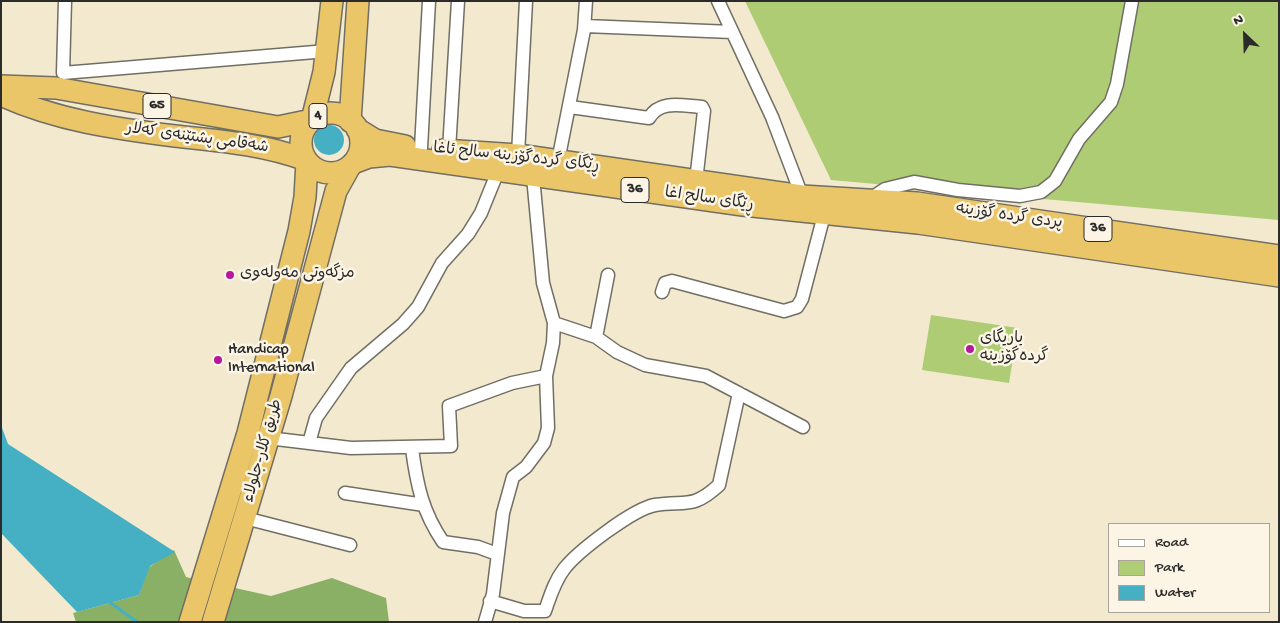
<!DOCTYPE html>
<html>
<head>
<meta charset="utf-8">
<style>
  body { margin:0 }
  #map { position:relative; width:1280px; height:623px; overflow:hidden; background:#f2e9ce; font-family:"Gochi Hand",sans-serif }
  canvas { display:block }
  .frame { position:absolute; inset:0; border:2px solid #2b2b2b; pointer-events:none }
  .legend { position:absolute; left:1108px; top:523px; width:162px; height:90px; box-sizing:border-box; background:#fcf5e5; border:1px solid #a8a49b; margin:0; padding:6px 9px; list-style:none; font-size:15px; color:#2b2b2b }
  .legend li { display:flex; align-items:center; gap:10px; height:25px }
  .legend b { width:25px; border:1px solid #a8a49b }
  .north { position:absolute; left:1220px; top:10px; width:50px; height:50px; -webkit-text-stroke:4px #fcf5e5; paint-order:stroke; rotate:336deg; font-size:14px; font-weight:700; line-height:20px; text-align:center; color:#2b2b2b }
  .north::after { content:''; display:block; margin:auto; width:18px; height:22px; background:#2b2b2b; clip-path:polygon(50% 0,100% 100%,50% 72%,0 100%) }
</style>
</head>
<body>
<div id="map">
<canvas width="1280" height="623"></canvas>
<div class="frame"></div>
<ul class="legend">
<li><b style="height:6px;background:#fff"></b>Road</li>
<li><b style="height:14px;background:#aecc74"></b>Park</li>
<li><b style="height:14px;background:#45b0c3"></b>Water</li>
</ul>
<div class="north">N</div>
</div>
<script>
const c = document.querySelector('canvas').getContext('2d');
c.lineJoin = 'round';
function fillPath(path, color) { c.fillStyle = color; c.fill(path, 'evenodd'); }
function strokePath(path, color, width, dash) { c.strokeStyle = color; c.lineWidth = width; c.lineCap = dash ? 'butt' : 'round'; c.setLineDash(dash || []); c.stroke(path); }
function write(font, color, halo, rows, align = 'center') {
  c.font = font + ' "Gochi Hand","Playpen Sans Arabic",sans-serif'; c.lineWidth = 5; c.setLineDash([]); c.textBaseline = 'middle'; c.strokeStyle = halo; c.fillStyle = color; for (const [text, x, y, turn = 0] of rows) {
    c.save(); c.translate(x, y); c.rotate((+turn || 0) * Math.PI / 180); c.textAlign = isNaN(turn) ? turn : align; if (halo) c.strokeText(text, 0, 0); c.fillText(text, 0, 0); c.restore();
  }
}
const green = new Path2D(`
  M 745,1 L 1279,1 L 1279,220 L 831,180 Z
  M 931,315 L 1018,328 L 1009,383 L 922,370 Z`);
const forest = new Path2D(`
  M 174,550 L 186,577 L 271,596 L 332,578 L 386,598 L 389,622 L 76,622 L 73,613 L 139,595 L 148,568 Z`);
const water = new Path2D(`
  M314 140a15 15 0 1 1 30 0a15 15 0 1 1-30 0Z
  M 1,425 L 8,444 L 175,552 L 150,566 L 139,595 L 77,612 L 1,533 Z`);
const stream = new Path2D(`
  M 108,601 L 137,622`);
const minor = new Path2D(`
  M 65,1 L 63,73 L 327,51
  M 718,1 L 772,117 L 802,196
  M 585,26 L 732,32
  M 570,107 L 649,118 C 660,99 683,106 702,107 L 704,111 L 696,181
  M 421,148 L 429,1
  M 449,150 L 458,1
  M 518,155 L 526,1
  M 558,161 L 584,30 L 586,1
  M 870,199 L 885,189 L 914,182 L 958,190 L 1020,196 L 1041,192 L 1055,181 L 1079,139 L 1111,102 L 1117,84 L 1132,1
  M 662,292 L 665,283 L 672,281 L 784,311 L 797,307 L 802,299 L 824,215
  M 554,323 L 596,337 L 617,352 L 645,365 L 706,376 L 803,427
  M 596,337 L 608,275
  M 268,438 L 351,448 L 451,446 L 449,406 L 512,383 L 546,376
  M 309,443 L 316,418 L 351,368 L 403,324 L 418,307 L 442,263 L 468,234 L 481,213 L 498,171
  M 412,449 C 417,485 422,511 443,542 L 478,547 L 497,554
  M 345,493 L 424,505
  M 245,518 L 350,545
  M 490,601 L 524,611 L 545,611 C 550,597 554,582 564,569 C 578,551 633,509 655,505 C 685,500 692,510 719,485 L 739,393
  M 485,622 L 493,594 L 503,513 L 513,477 L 526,467 L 544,443 L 548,428 L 546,376 L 553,343 L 554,323 L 543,283 L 533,177`);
const trunk = new Path2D(`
  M 1,86 L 56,88 L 278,127 L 312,120
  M 1,95 C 55,120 117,129 175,136 C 220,141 263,144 306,160
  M301 143a30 30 0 1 1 60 0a30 30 0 1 1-60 0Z
  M 312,120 L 324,72 L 332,1
  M 350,121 L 358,1
  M 357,129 L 375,140 L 405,146
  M 443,150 L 518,155 L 802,196 L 917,203 L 1279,256
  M 353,163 L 369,157 L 390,155 L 743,205 L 918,223 L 1279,276
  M 190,622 L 248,433 L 299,231 L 305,197 L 307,162
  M 213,622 L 281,396 L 336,191 L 350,166`);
const markers = [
  [230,275,5,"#b5179e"],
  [970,349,5,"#b5179e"],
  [218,360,5,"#b5179e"]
];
const shields = [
  [157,106,28],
  [318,116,18],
  [635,190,28],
  [1098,229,28]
];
const shieldNames = [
  ["65",157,106],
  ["4",318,116],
  ["36",635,190],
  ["36",1098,229]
];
const streetNames = [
  ["شەقامی پشتێنەی کەلار",197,139,8],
  ["ڕێگای گردەگۆزینە سالح ئاغا",516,158,6],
  ["ڕێگای سالح اغا",709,200,8],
  ["پردی گردە گۆزینە",1009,217,8],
  ["طريق كلار-جلولاء",264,451,-74]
];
const poiNames = [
  ["مزگەوتی مەولەوی",240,275],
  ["یاریگای",980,340],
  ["گردەگۆزینە",980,358],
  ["Handicap",228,351],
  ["International",228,369]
];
fillPath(green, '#aecc74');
fillPath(forest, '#8ab066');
fillPath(water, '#45b0c3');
strokePath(stream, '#45b0c3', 3);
strokePath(minor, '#716e64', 15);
strokePath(trunk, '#716e64', 24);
strokePath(minor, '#fff', 12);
strokePath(trunk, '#ebc669', 21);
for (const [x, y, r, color] of markers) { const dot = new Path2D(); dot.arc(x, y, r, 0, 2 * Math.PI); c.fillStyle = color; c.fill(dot); strokePath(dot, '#fcf5e5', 2); }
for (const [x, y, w] of shields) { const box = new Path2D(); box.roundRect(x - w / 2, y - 12.5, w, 25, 4); c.fillStyle = '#fcf5e5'; c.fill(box); strokePath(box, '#2b2b2b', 1); }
write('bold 15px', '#2b2b2b', null, shieldNames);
write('16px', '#2b2b2b', '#fcf5e5', streetNames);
write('16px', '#2b2b2b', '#fcf5e5', poiNames, 'left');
</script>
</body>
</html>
